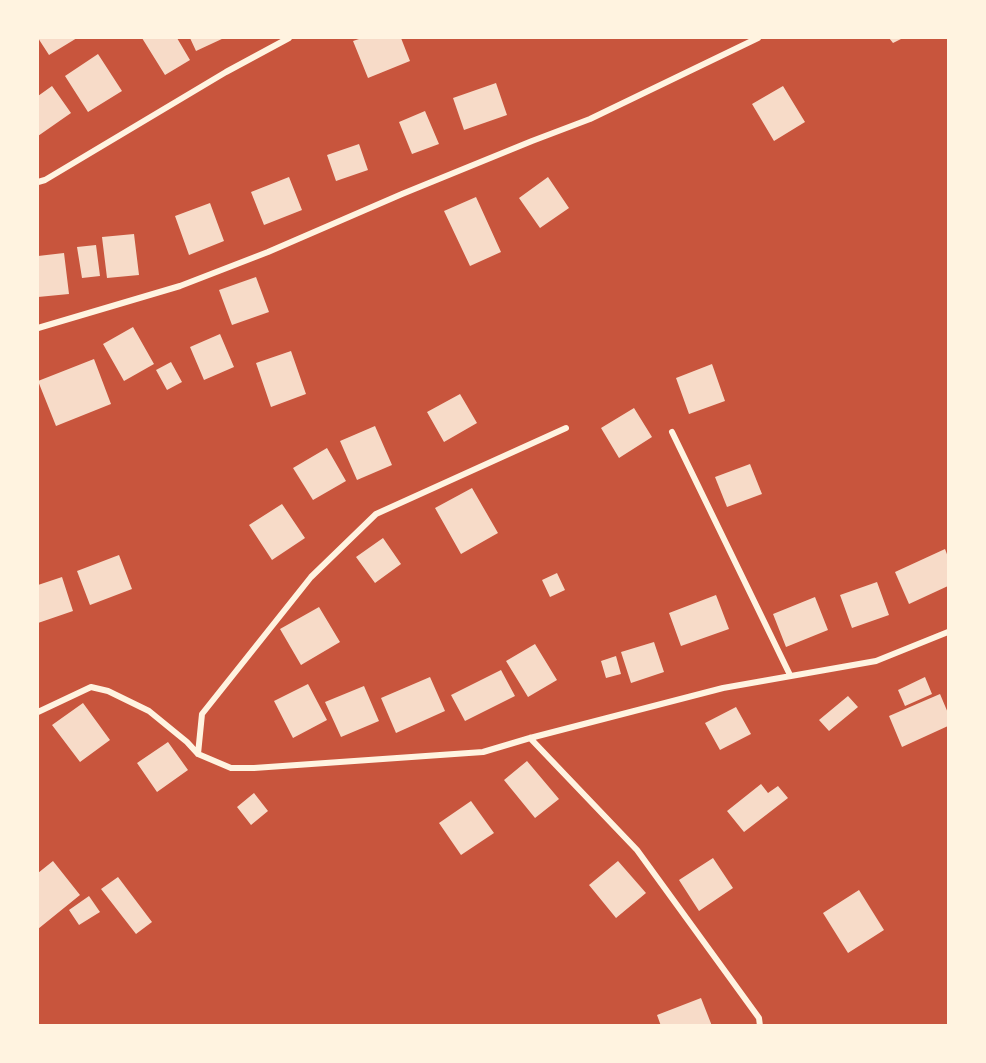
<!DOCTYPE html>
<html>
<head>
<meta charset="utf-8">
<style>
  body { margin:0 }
  #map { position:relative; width:986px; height:1063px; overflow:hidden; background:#c8553d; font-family:Bitter,serif }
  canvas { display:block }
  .frame { position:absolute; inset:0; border:39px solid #fff3e0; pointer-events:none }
</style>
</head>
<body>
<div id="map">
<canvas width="986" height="1063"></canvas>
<div class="frame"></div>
</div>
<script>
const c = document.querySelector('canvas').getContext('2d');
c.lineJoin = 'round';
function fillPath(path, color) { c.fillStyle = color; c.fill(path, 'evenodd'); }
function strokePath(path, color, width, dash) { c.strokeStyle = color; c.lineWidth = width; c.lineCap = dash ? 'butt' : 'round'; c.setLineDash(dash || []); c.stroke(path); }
const building = new Path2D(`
  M 38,38 L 77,38 L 49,55 Z
  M 142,38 L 177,38 L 190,60 L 165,75 Z
  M 190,38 L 224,38 L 196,51 Z
  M 362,38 L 401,38 L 410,61 L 368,78 L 353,41 Z
  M 889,38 L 903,38 L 893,43 Z
  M 98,54 L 122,91 L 88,112 L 65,76 Z
  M 496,83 L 507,115 L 464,130 L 453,98 Z
  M 52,86 L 71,113 L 38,136 L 38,96 Z
  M 783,86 L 805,122 L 774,141 L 752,104 Z
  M 425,111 L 439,144 L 412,154 L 399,122 Z
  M 359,144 L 368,170 L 336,181 L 327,155 Z
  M 289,177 L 302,210 L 264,225 L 251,192 Z
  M 548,177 L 569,208 L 540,228 L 519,198 Z
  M 476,197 L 501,252 L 470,266 L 444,211 Z
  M 210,203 L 224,241 L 189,255 L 175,216 Z
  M 134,234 L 139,275 L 107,278 L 102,237 Z
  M 96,245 L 100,276 L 82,278 L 77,247 Z
  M 64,253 L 69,294 L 38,297 L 38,256 Z
  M 256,277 L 269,312 L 232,325 L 219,290 Z
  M 133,327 L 154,364 L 124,381 L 103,344 Z
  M 220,334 L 234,367 L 204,380 L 190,347 Z
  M 291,351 L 306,394 L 271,407 L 256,363 Z
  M 94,359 L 111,404 L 56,426 L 38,381 Z
  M 171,362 L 182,382 L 167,390 L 156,370 Z
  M 712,364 L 725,401 L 689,414 L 676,378 Z
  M 460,394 L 477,423 L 444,442 L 427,412 Z
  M 634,408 L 652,437 L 619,458 L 601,428 Z
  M 375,426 L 392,465 L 357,480 L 340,441 Z
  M 327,448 L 346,481 L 313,500 L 293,468 Z
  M 750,464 L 762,494 L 727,507 L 715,477 Z
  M 472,488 L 498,533 L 461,554 L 435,508 Z
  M 282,504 L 305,538 L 272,560 L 249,525 Z
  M 383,538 L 401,564 L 375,583 L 356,557 Z
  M 945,549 L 948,557 L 948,586 L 909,604 L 895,572 Z
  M 119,555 L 132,589 L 90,605 L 77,571 Z
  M 557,573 L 565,590 L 550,597 L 542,580 Z
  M 62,577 L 73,611 L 38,623 L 38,585 Z
  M 877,582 L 889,615 L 852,628 L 840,595 Z
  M 716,595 L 729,629 L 681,646 L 669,613 Z
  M 815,597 L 828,630 L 786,647 L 773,614 Z
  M 319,607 L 340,642 L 301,665 L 280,629 Z
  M 654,642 L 664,672 L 631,683 L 621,652 Z
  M 535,644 L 557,680 L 528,697 L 506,661 Z
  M 616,656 L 621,674 L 606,678 L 601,661 Z
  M 501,670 L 515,696 L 465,721 L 451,695 Z
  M 430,677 L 445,711 L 396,733 L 381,698 Z
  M 925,677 L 932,694 L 905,706 L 898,690 Z
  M 308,684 L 327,720 L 293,738 L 274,701 Z
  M 364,686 L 379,721 L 341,737 L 325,702 Z
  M 940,694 L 948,713 L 948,726 L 902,747 L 889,716 Z
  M 848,696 L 858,707 L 829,731 L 819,720 Z
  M 83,703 L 110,740 L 80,762 L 52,725 Z
  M 736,707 L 751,734 L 720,750 L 705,723 Z
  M 168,742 L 188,770 L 157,792 L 137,763 Z
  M 527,761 L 559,799 L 535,818 L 504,780 Z
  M 761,784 L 768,793 L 778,786 L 788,798 L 744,832 L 727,811 Z
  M 254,793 L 268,811 L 251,825 L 237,807 Z
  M 471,801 L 494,833 L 461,855 L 439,823 Z
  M 713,858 L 733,888 L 699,911 L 679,880 Z
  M 53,861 L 80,895 L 38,929 L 38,873 Z
  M 618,861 L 646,893 L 616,918 L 589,885 Z
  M 118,877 L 152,922 L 136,934 L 101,889 Z
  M 859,890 L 884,930 L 848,953 L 823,913 Z
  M 89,896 L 100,912 L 79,925 L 69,910 Z
  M 701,998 L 712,1026 L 661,1026 L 657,1015 Z`);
const minor = new Path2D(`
  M 38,182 L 45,180 L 226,72 L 289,38
  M 38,328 L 180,286 L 268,252 L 402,194 L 532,141 L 590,119 L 758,38
  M 672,432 L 790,675
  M 38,712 L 91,687 L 108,691 L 149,711 L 187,742 L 198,754 L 231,768 L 254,768 L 483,752 L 530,738 L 723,688 L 876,661 L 948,632
  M 530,738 L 637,850 L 759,1018 L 760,1026
  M 198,754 L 202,714 L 311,577 L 376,514 L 566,428`);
fillPath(building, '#f7dbc8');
strokePath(minor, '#fff3e0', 6);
</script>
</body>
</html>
